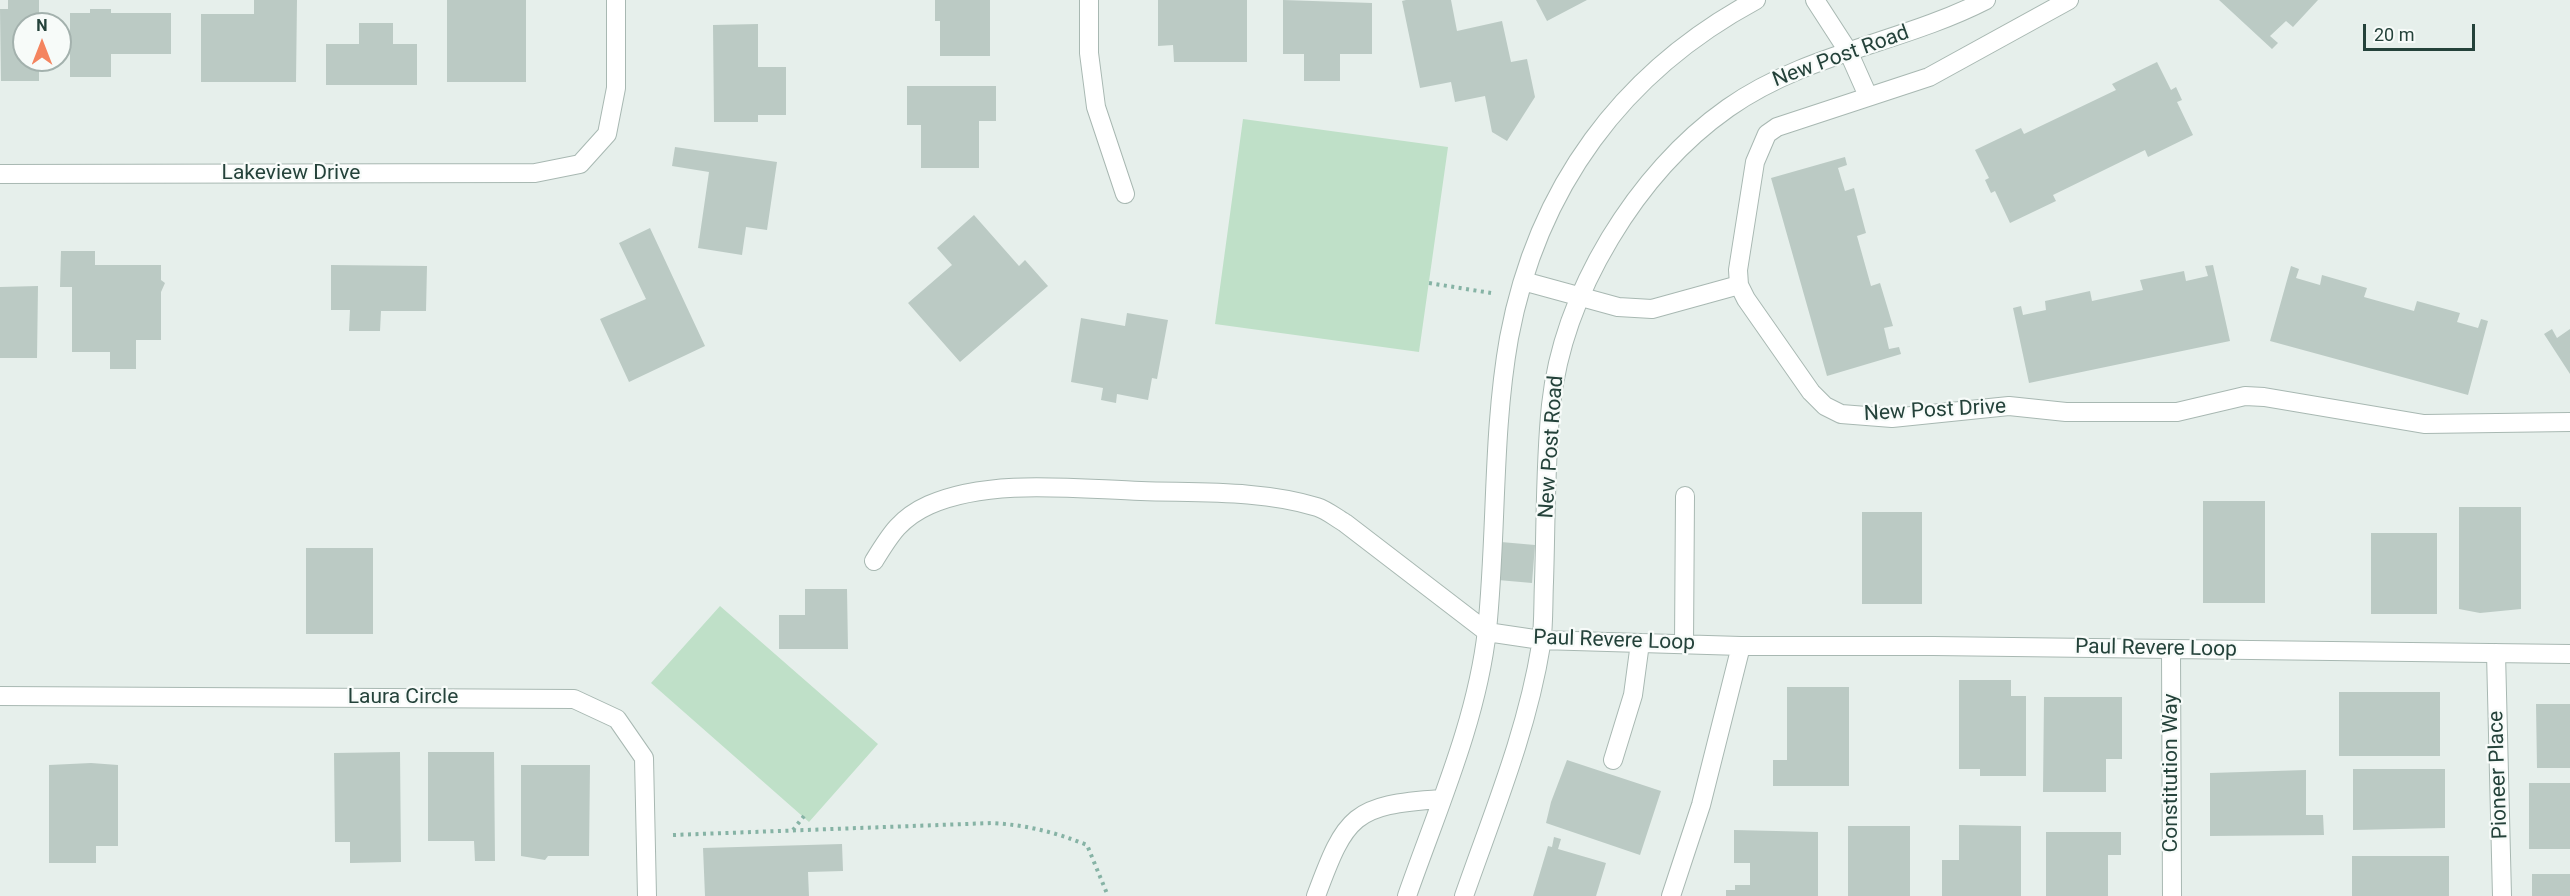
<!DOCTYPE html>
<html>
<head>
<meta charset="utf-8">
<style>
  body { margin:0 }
  #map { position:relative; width:2570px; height:896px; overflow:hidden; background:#e6efeb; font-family:Roboto,sans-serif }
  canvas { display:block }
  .north { position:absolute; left:12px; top:12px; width:60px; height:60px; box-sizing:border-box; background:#f7fbf9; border:2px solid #a3b1ad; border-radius:50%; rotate:0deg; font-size:16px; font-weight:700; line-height:24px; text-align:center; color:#24423a }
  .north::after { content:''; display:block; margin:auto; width:21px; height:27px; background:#f4845f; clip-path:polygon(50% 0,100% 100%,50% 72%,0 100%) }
  .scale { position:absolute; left:2363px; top:24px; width:112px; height:27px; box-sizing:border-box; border:3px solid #24423a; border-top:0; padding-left:8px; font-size:18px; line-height:21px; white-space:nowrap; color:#24423a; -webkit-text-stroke:4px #f7fbf9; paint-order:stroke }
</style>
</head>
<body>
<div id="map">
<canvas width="2570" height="896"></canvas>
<div class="north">N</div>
<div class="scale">20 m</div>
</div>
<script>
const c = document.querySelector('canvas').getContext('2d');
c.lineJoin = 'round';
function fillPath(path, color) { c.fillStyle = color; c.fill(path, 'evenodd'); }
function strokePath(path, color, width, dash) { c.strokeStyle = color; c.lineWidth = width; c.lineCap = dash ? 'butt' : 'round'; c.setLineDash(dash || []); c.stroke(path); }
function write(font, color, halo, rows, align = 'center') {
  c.font = font + ' Roboto,sans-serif'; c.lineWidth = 4.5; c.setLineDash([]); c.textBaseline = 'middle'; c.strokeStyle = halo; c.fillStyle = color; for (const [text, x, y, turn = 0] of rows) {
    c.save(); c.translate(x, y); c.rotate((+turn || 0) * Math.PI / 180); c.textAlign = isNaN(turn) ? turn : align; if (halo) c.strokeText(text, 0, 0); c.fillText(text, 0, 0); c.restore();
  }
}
const green = new Path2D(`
  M 1243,119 L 1448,147 L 1419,352 L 1215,324 Z
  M 720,606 L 878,744 L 809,822 L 651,683 Z`);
const building = new Path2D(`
  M 8,0 L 39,0 L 39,24 L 24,24 L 24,60 L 39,60 L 39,81 L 1,81 L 0,9 L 8,9 Z
  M 254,0 L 297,0 L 296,82 L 201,82 L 201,14 L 254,14 Z
  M 447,0 L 526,0 L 526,82 L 447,82 Z
  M 935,0 L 990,0 L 990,56 L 940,56 L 940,21 L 935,21 Z
  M 1158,0 L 1247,0 L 1247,62 L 1174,62 L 1173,45 L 1158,46 Z
  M 1283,0 L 1372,3 L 1372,54 L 1340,54 L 1340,81 L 1304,81 L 1304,54 L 1283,54 Z
  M 1406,0 L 1451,0 L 1457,31 L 1502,21 L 1511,62 L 1527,59 L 1535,97 L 1507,141 L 1492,132 L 1485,96 L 1455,102 L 1451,82 L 1420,88 L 1402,1 Z
  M 1536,0 L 1587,0 L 1547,21 Z
  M 2219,0 L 2318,0 L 2293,27 L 2286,21 L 2270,36 L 2278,43 L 2272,49 Z
  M 90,9 L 111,9 L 111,13 L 171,13 L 171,54 L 111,54 L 111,77 L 70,77 L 70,13 L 90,13 Z
  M 359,23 L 393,23 L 393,44 L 417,44 L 417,85 L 326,85 L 326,44 L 359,44 Z
  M 758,24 L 758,67 L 786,67 L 786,115 L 758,115 L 758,122 L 714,122 L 713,25 Z
  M 2157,62 L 2171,90 L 2176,87 L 2182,100 L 2177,102 L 2193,135 L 2148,157 L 2145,150 L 2053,195 L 2056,201 L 2010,223 L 1995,191 L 1991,193 L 1985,180 L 1989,178 L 1975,150 L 2021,128 L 2024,134 L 2116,90 L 2112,84 Z
  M 907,86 L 996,86 L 996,121 L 979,121 L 979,168 L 921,168 L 921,125 L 907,125 Z
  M 675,147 L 777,162 L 767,230 L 746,227 L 742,255 L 698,248 L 709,172 L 672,166 Z
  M 1845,157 L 1847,165 L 1838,168 L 1845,191 L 1854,188 L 1866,233 L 1857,236 L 1871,286 L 1880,283 L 1893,326 L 1884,328 L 1889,349 L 1899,347 L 1901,354 L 1827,376 L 1771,178 Z
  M 974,215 L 1019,266 L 1025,260 L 1048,286 L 960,362 L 908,303 L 952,265 L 937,248 Z
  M 650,228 L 705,346 L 629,382 L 600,319 L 646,299 L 619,243 Z
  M 61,251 L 95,251 L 95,265 L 161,265 L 161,280 L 165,283 L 161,292 L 161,340 L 136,340 L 136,369 L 110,369 L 110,352 L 72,352 L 72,287 L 60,287 Z
  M 331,265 L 427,266 L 426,311 L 381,311 L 380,331 L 349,331 L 350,310 L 331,310 Z
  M 2213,265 L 2230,341 L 2029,383 L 2013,308 L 2021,306 L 2023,315 L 2046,310 L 2045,301 L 2090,291 L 2092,301 L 2143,290 L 2140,280 L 2184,271 L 2186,281 L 2208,276 L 2205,266 Z
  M 2291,266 L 2299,269 L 2296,278 L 2320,285 L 2322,275 L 2367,288 L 2364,297 L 2414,311 L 2417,301 L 2460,313 L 2457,322 L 2478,328 L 2481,319 L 2488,321 L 2468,395 L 2270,341 Z
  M 38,286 L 37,358 L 0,358 L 0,287 Z
  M 1127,313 L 1168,320 L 1157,379 L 1152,378 L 1148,400 L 1117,394 L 1116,403 L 1101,400 L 1103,388 L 1071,382 L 1081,318 L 1125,326 Z
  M 2552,329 L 2557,338 L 2570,329 L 2570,374 L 2544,334 Z
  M 2203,501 L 2265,501 L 2265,603 L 2203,603 Z
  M 2459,507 L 2521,507 L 2521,609 L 2480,613 L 2459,609 Z
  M 1862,512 L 1922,512 L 1922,604 L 1862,604 Z
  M 2371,533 L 2437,533 L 2437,614 L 2371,614 Z
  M 1501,542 L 1535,545 L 1532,583 L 1498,580 Z
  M 306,548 L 373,548 L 373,634 L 306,634 Z
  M 805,589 L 847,589 L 848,649 L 779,649 L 779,615 L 805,615 Z
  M 1959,680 L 2011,680 L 2011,696 L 2026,696 L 2026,776 L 1980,776 L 1980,769 L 1959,769 Z
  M 1787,687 L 1849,687 L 1849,786 L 1773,786 L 1773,760 L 1787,760 Z
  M 2339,692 L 2440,692 L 2440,756 L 2339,756 Z
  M 2044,697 L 2122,697 L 2122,759 L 2106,759 L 2106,792 L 2043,792 Z
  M 2536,704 L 2570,704 L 2570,768 L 2537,768 Z
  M 400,752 L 401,862 L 350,863 L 350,842 L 335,842 L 334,753 Z
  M 428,752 L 494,752 L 495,861 L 475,861 L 474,841 L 428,841 Z
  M 1567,760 L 1661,791 L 1640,855 L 1546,823 L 1551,802 Z
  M 91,763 L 118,765 L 118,846 L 96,846 L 96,863 L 49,863 L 49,765 Z
  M 521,765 L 590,765 L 589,856 L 548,856 L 545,860 L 521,856 Z
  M 2353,769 L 2445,769 L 2445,828 L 2353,830 Z
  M 2306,770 L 2306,815 L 2323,815 L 2324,835 L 2210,836 L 2210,773 Z
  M 2529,783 L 2570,783 L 2570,849 L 2529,849 Z
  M 1959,825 L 2021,826 L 2021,896 L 1942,896 L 1942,860 L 1959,860 Z
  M 1848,826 L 1910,826 L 1910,896 L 1848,896 Z
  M 1734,830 L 1818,832 L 1818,896 L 1726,896 L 1726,890 L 1735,890 L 1735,885 L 1750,885 L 1750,863 L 1734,863 Z
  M 2046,832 L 2121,832 L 2121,855 L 2108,855 L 2108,896 L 2046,896 Z
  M 1554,837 L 1561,839 L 1558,849 L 1606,863 L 1596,896 L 1533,896 L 1548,846 L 1552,847 Z
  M 842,844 L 843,871 L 808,872 L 809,896 L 705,896 L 703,848 Z
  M 2352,856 L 2449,856 L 2449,896 L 2352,896 Z
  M 2532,874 L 2570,874 L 2570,896 L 2532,896 Z`);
const path = new Path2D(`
  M 1429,283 L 1491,293
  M 793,830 L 804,816
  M 673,835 L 992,823 C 1026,825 1055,832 1087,845 L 1108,896`);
const minor = new Path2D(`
  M 1089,0 L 1089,53 L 1096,107 L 1125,194
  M 1815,0 L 1848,51 L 1868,96
  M 2069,0 L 1929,77 L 1777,127 L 1767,134 L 1755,162 L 1738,270 L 1739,285 L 1746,299 L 1811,392 L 1825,406 L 1841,414 L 1892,418 L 2009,406 L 2066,412 L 2177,412 L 2245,396 L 2264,397 L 2424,424 L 2570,422
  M 0,174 L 535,173 L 580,164 L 607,134 L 616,88 L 616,0
  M 1523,281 L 1618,307 L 1652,309 L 1739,285
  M 874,561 C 890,535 900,518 929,505 C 990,478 1076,489 1141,491 C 1198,493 1262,490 1317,507 C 1327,510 1336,518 1345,523 L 1487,632 L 1541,640 L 1741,646 L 1933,646 L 2570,654
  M 1684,644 L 1685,496
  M 2171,650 L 2172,896
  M 2496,653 L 2502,896
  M 0,696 L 574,699 L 617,719 L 644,758 L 647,896
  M 1613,760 L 1633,695 L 1640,643
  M 1316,896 C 1346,815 1353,805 1441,799
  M 1407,896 C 1437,810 1477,721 1487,630 C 1497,533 1492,434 1509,338 C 1537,188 1622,72 1756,0
  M 1464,896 C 1493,813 1527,732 1541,645 C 1544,624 1543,603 1544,582 C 1546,523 1545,463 1551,405 C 1563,293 1637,172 1728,108 C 1806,53 1902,43 1986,0
  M 1671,896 L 1701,805 L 1741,646`);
const streetNames = [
  ["New Post Road",1841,57,-20],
  ["Lakeview Drive",291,174],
  ["New Post Drive",1935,411,-3],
  ["New Post Road",1552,447,-86],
  ["Paul Revere Loop",1614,641,2],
  ["Paul Revere Loop",2156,649,1],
  ["Laura Circle",403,698],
  ["Constitution Way",2172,773,-90],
  ["Pioneer Place",2499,775,-92]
];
fillPath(green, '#bfe0c8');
fillPath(building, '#bbcac4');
strokePath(minor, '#a8b8b2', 20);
strokePath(path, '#86b3a5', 4, [3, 4.5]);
strokePath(minor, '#fff', 18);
write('21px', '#24423a', '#f7fbf9', streetNames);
</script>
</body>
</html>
